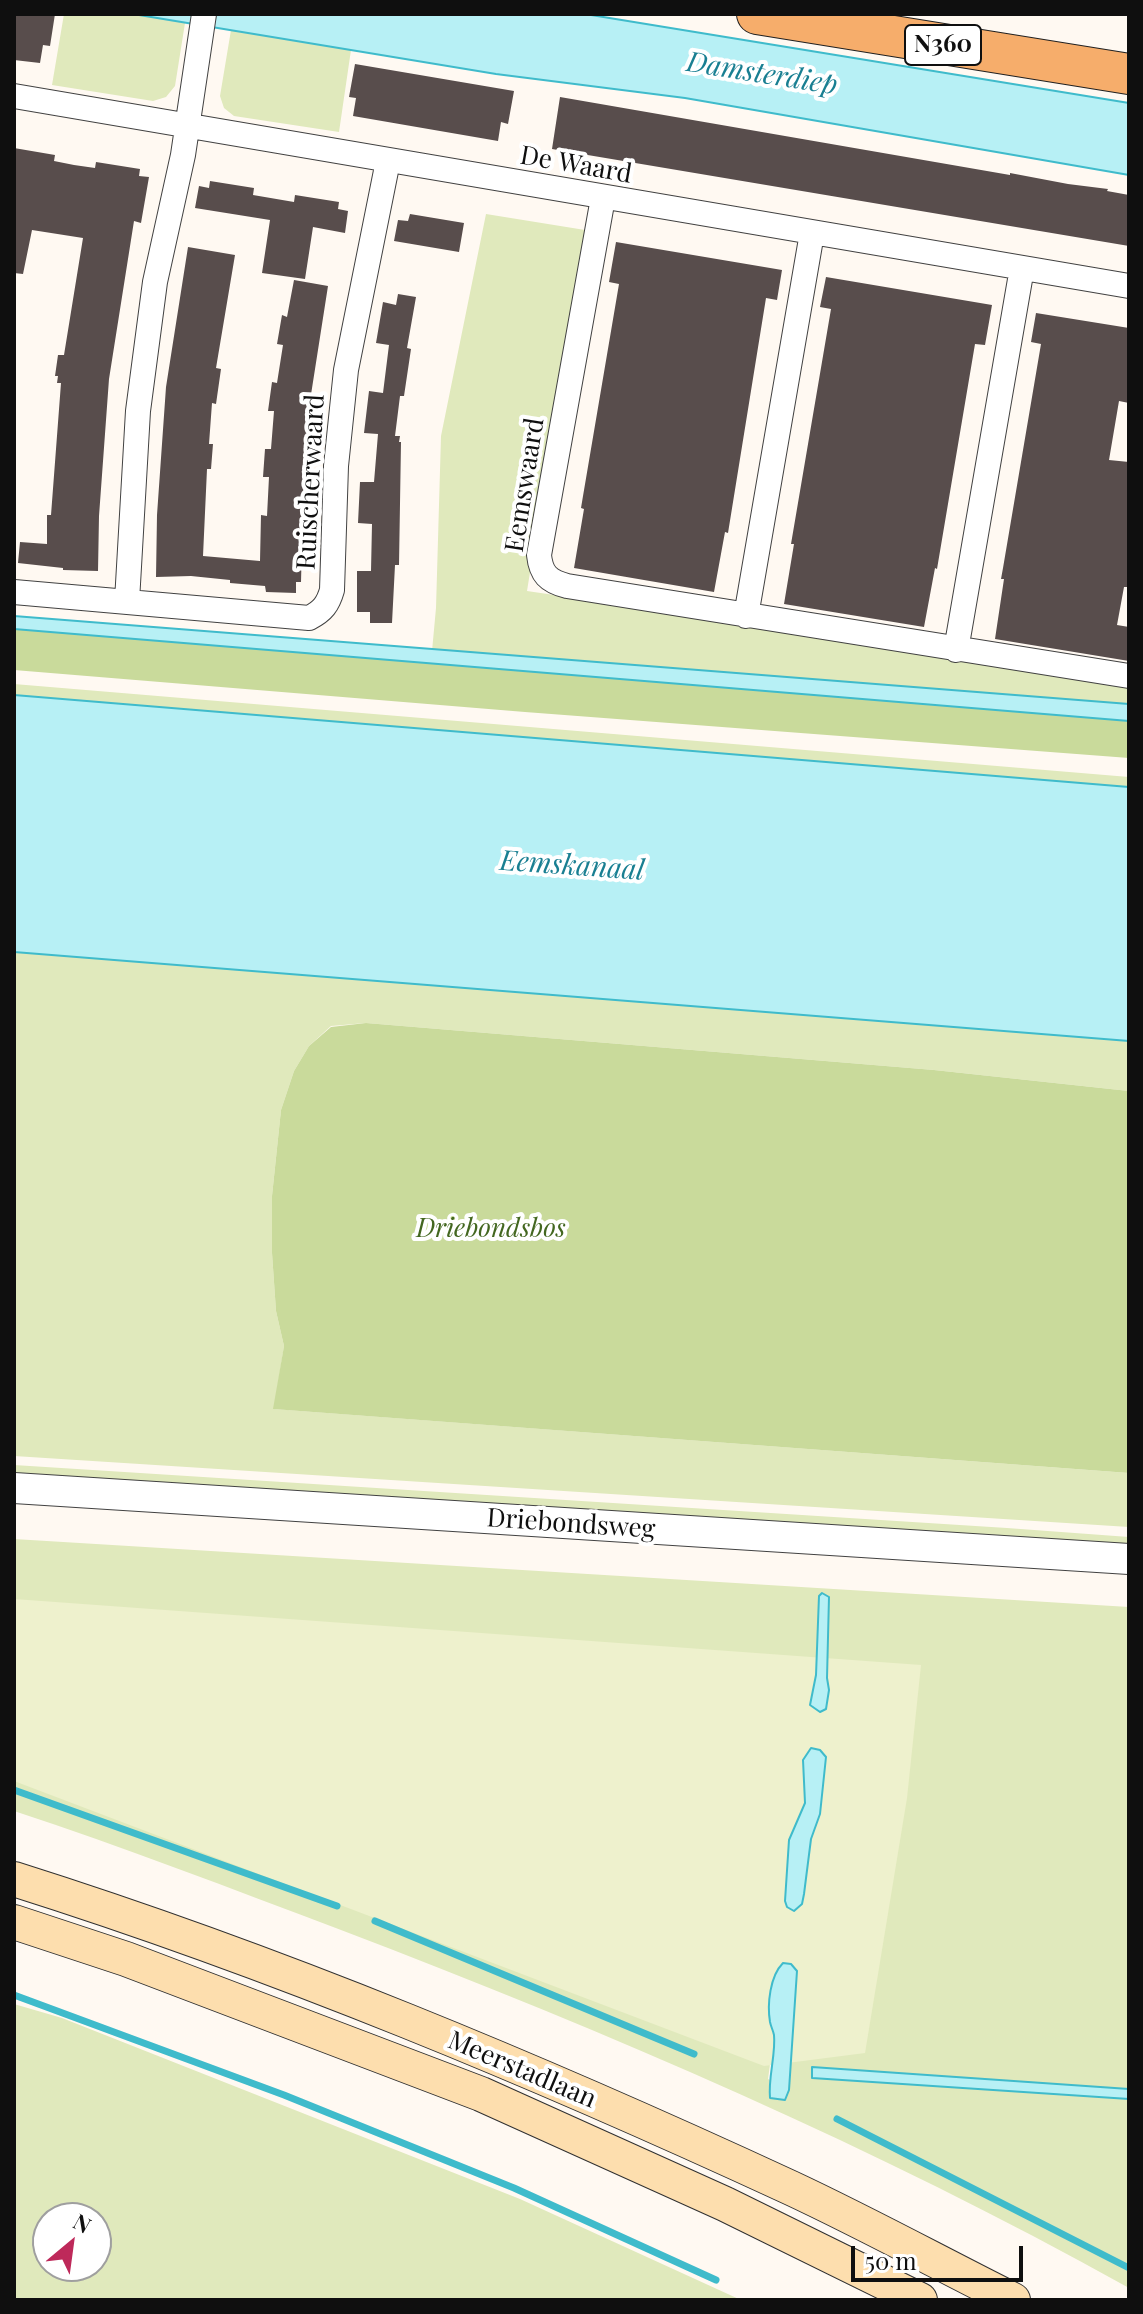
<!DOCTYPE html>
<html>
<head>
<meta charset="utf-8">
<style>
  body { margin:0 }
  #map { position:relative; width:1143px; height:2314px; overflow:hidden; background:#fff9f2; font-family:"Playfair Display",serif }
  canvas { display:block }
  .frame { position:absolute; inset:0; border:16px solid #0f0f0f; pointer-events:none }
  .north { position:absolute; left:32px; top:2202px; width:80px; height:80px; box-sizing:border-box; background:#fff; border:2px solid #9f9f9f; border-radius:50%; rotate:29deg; font-size:22px; font-weight:700; line-height:32px; text-align:center; color:#0f0f0f }
  .north::after { content:''; display:block; margin:auto; width:28px; height:36px; background:#be295a; clip-path:polygon(50% 0,100% 100%,50% 72%,0 100%) }
  .scale { position:absolute; left:851px; top:2246px; width:172px; height:36px; box-sizing:border-box; border:4px solid #0f0f0f; border-top:0; padding-left:10px; font-size:24px; line-height:28px; white-space:nowrap; color:#0f0f0f; -webkit-text-stroke:6px #fff; paint-order:stroke }
</style>
</head>
<body>
<div id="map">
<canvas width="1143" height="2314"></canvas>
<div class="frame"></div>
<div class="north">N</div>
<div class="scale">50 m</div>
</div>
<script>
const c = document.querySelector('canvas').getContext('2d');
c.lineJoin = 'round';
function fillPath(path, color) { c.fillStyle = color; c.fill(path, 'evenodd'); }
function strokePath(path, color, width, dash) { c.strokeStyle = color; c.lineWidth = width; c.lineCap = dash ? 'butt' : 'round'; c.setLineDash(dash || []); c.stroke(path); }
function write(font, color, halo, rows, align = 'center') {
  c.font = font + ' "Playfair Display",serif'; c.lineWidth = 8; c.setLineDash([]); c.textBaseline = 'middle'; c.strokeStyle = halo; c.fillStyle = color; for (const [text, x, y, turn = 0] of rows) {
    c.save(); c.translate(x, y); c.rotate((+turn || 0) * Math.PI / 180); c.textAlign = isNaN(turn) ? turn : align; if (halo) c.strokeText(text, 0, 0); c.fillText(text, 0, 0); c.restore();
  }
}
const green = new Path2D(`
  M 64,14 L 133,14 L 185,23 L 175,86 L 166,97 L 153,101 L 52,85 Z
  M 231,30 L 351,50 L 339,132 L 234,116 L 224,108 L 220,96 Z
  M 486,214 L 585,230 L 527,591 L 772,627 L 1129,685 L 1129,718 L 431,662 L 436,608 L 441,436 Z
  M 14,684 L 1129,777 L 1129,787 L 14,695 Z
  M 14,952 L 1129,1041 L 1129,1091 L 934,1070 L 366,1023 L 331,1026 L 309,1046 L 294,1071 L 281,1110 L 272,1196 L 272,1253 L 276,1311 L 284,1346 L 274,1409 L 1129,1473 L 1129,1527 L 14,1456 Z
  M 14,1465 L 1007,1528 L 1129,1537 L 1129,1546 L 14,1477 Z
  M 14,1539 L 1129,1607 L 1129,2089 L 813,2067 L 813,2078 L 1129,2099 L 1129,2288 C 878,2148 609,2032 341,1930 C 232,1889 124,1847 14,1811 ZM 797,1971 L 789,2090 L 768,2079 L 774,2035 Z
  M 14,2004 L 62,2018 L 520,2199 L 741,2300 L 14,2300 ZM 48,2218 L 96,2218 L 96,2266 L 48,2266 Z`);
const forest = new Path2D(`
  M 14,627 L 1129,718 L 1129,758 L 525,712 L 14,670 Z
  M 366,1023 L 934,1070 L 1129,1091 L 1129,1473 L 273,1409 L 284,1346 L 276,1311 L 272,1253 L 272,1196 L 281,1110 L 294,1071 L 309,1046 L 331,1027 Z`);
const pitch = new Path2D(`
  M 14,1599 L 921,1665 L 907,1798 L 865,2053 L 764,2066 L 14,1781 Z`);
const water = new Path2D(`
  M 133,14 L 585,14 L 1129,103 L 1129,175 L 685,98 L 496,74 Z
  M 14,616 L 1129,704 L 1129,721 L 14,629 Z
  M 14,695 L 1129,787 L 1129,1041 L 14,952 Z
  M 822,1593 L 829,1597 L 827,1678 L 829,1690 L 826,1709 L 820,1712 L 810,1705 L 816,1675 L 819,1596 Z
  M 811,1748 L 820,1750 L 826,1757 L 820,1814 L 811,1839 L 804,1894 L 802,1904 L 794,1911 L 787,1907 L 785,1901 L 789,1840 L 805,1803 L 803,1760 Z
  M 783,1963 L 791,1964 L 797,1971 L 789,2090 L 785,2100 L 770,2098 C 768,2077 776,2054 774,2035 C 773,2030 771,2027 770,2022 C 767,2004 770,1976 783,1963 Z
  M 812,2067 L 1129,2089 L 1129,2099 L 812,2078 Z`);
const stream = new Path2D(`
  M 14,1790 L 337,1906
  M 375,1921 L 694,2054
  M 14,1995 L 284,2095 L 514,2188 L 716,2280
  M 837,2119 L 1129,2268`);
const building = new Path2D(`
  M 14,14 L 55,14 L 50,46 L 43,45 L 40,63 L 14,60 Z
  M 355,64 L 514,91 L 508,124 L 501,122 L 498,141 L 353,116 L 356,98 L 349,97 Z
  M 560,97 L 1010,175 L 1010,173 L 1068,184 L 1108,189 L 1107,191 L 1129,195 L 1129,246 L 552,149 Z
  M 14,148 L 55,155 L 54,161 L 74,165 L 95,168 L 96,162 L 140,169 L 139,176 L 149,177 L 141,223 L 134,221 L 109,379 L 99,516 L 98,571 L 63,570 L 63,568 L 18,563 L 20,542 L 47,544 L 47,515 L 51,515 L 61,383 L 57,383 L 58,376 L 55,376 L 58,355 L 64,355 L 83,238 L 32,230 L 23,274 L 14,273 Z
  M 210,181 L 254,188 L 253,195 L 294,202 L 295,195 L 339,202 L 338,209 L 348,211 L 345,233 L 313,227 L 305,279 L 262,273 L 270,220 L 195,208 L 199,186 L 209,188 Z
  M 410,214 L 464,223 L 459,252 L 394,241 L 398,220 L 408,221 Z
  M 616,242 L 782,270 L 777,300 L 766,298 L 728,533 L 725,532 L 714,592 L 574,568 L 584,509 L 581,508 L 583,496 L 619,284 L 609,282 Z
  M 188,247 L 235,255 L 216,368 L 221,369 L 216,404 L 212,403 L 209,444 L 213,444 L 211,469 L 207,469 L 203,556 L 260,561 L 261,515 L 267,516 L 269,477 L 263,477 L 265,449 L 271,449 L 274,411 L 268,411 L 272,382 L 277,383 L 283,345 L 277,344 L 282,315 L 287,317 L 294,280 L 328,286 L 310,401 L 304,465 L 301,582 L 296,582 L 296,593 L 266,592 L 265,586 L 230,583 L 230,580 L 191,576 L 156,577 L 157,515 L 166,387 Z
  M 826,277 L 992,305 L 985,345 L 975,344 L 937,569 L 935,568 L 924,627 L 784,604 L 794,544 L 791,544 L 831,309 L 820,307 Z
  M 398,294 L 416,297 L 407,348 L 411,349 L 404,396 L 400,396 L 395,436 L 400,436 L 399,442 L 401,442 L 399,565 L 395,565 L 392,623 L 370,623 L 370,612 L 357,612 L 357,571 L 371,571 L 372,524 L 358,523 L 360,482 L 374,482 L 378,434 L 364,433 L 369,391 L 383,393 L 389,345 L 376,343 L 383,302 L 396,305 Z
  M 1036,313 L 1129,328 L 1129,403 L 1119,401 L 1109,460 L 1129,462 L 1129,587 L 1124,587 L 1117,625 L 1129,627 L 1129,661 L 995,639 L 1004,579 L 1001,579 L 1003,568 L 1041,344 L 1031,342 Z`);
const minor = new Path2D(`
  M 14,96 L 1129,286
  M 603,198 L 539,555 C 541,574 548,581 567,586 L 1129,676
  M 14,592 L 309,618 C 323,611 328,604 332,590 L 336,466 L 346,370 L 388,161
  M 127,601 L 138,411 L 155,282 L 183,155 L 204,14
  M 746,616 L 812,233
  M 956,650 L 1022,268`);
const tertiary = new Path2D(`
  M 14,1488 L 1129,1559`);
const secondary = new Path2D(`
  M 14,1879 C 280,1963 538,2071 791,2188 C 866,2223 939,2263 1013,2300
  M 14,1922 L 126,1959 L 481,2094 L 725,2204 L 920,2300`);
const primary = new Path2D(`
  M 757,14 L 1129,74`);
const shields = [
  [943,45,76]
];
const shieldNames = [
  ["N360",943,45]
];
const streetNames = [
  ["De Waard",576,165,10],
  ["Ruischerwaard",311,482,-87],
  ["Eemswaard",525,485,-81],
  ["Driebondsweg",571,1524,4],
  ["Meerstadlaan",522,2070,23]
];
const parkNames = [
  ["Driebondsbos",491,1229]
];
const waterNames = [
  ["Damsterdiep",762,74,9],
  ["Eemskanaal",572,866,4]
];
fillPath(green, '#e0e9bc');
fillPath(forest, '#c9da9b');
fillPath(pitch, '#eef1cd');
fillPath(water, '#b7f0f5');
strokePath(water, '#3fbbcb', 2);
strokePath(stream, '#3fbbcb', 7);
fillPath(building, '#584d4c');
strokePath(minor, '#424242', 26);
strokePath(tertiary, '#424242', 32);
strokePath(secondary, '#313131', 36);
strokePath(primary, '#202020', 42);
strokePath(minor, '#fff', 24);
strokePath(tertiary, '#fff', 30);
strokePath(secondary, '#fddeae', 34);
strokePath(primary, '#f6ad6b', 40);
for (const [x, y, w] of shields) { const box = new Path2D(); box.roundRect(x - w / 2, y - 20, w, 40, 6); c.fillStyle = '#fff'; c.fill(box); strokePath(box, '#0f0f0f', 2); }
write('bold 24px', '#0f0f0f', null, shieldNames);
write('26px', '#0f0f0f', '#fff', streetNames);
write('italic 26px', '#436720', '#fff', parkNames);
write('italic 28px', '#197f92', '#fff', waterNames);
</script>
</body>
</html>
